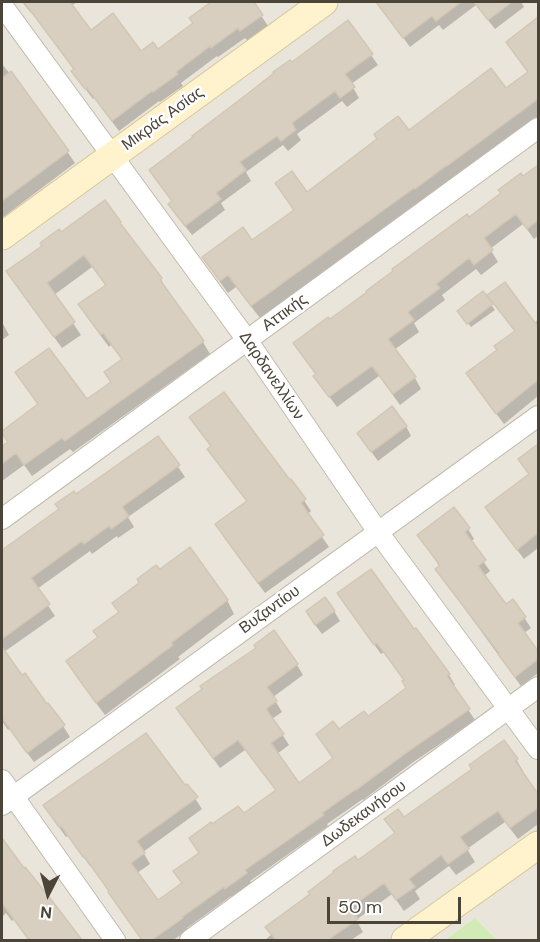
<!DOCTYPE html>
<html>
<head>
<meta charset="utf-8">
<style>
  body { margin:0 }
  #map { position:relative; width:540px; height:942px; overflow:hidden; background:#f6f3ec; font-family:"DM Sans",sans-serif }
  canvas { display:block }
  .frame { position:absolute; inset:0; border:3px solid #4b4439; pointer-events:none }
  .north { position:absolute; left:18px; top:864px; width:60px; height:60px; -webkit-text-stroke:4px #fff; paint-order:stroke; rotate:186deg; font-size:16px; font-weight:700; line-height:24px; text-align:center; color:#4b4439 }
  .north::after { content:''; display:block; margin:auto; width:21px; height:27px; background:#4b4439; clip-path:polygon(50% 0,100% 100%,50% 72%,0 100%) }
  .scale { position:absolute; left:327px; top:897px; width:134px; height:27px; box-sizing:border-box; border:3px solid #4b4439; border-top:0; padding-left:8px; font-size:18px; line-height:21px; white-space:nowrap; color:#4b4439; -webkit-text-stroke:4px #fff; paint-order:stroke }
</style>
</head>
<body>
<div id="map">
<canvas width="540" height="942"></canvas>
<div class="frame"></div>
<div class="north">N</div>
<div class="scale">50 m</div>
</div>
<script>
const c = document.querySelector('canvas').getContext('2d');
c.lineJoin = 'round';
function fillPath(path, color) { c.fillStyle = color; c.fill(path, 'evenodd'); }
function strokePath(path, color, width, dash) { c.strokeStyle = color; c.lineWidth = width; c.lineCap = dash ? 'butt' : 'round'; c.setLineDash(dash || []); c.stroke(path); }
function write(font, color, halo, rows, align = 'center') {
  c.font = font + ' "DM Sans",sans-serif'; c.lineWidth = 5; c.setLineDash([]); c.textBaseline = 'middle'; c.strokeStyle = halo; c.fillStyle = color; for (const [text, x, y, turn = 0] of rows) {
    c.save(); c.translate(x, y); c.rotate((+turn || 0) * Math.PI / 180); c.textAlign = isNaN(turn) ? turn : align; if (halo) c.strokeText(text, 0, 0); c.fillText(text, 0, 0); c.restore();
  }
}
const residential = new Path2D(`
  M 2,2 L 538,2 L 538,940 L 497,940 L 475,918 L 445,940 L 2,940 Z`);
const green = new Path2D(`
  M 475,918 L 497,940 L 445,940 Z`);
const shadow = new Path2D(`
  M 22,2 L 77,2 L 71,6 L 90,32 L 141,53 L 158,51 L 194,24 L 191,18 L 213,2 L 252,2 L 268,26 L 248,41 L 245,38 L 218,57 L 217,56 L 181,83 L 183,86 L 160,102 L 159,101 L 119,131 L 94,98 L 93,99 L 80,82 L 75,70 L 32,12 L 31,13 Z
  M 377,2 L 521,2 L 524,7 L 495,29 L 476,5 L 443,30 L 439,25 L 410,47 Z
  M 348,22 L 378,65 L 351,84 L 359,98 L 347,107 L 342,101 L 297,134 L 301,140 L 288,151 L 283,145 L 246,172 L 251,181 L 221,203 L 225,210 L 192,235 L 176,214 L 170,204 L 173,202 L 151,170 Z
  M 535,22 L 538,27 L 538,117 L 456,178 L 423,201 L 422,200 L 260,318 L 236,287 L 228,293 L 212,271 L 204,258 L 252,242 L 295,211 L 277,184 L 307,194 L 408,132 L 506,90 L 529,73 L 508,42 Z
  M 2,64 L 34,104 L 75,163 L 2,218 Z
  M 538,166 L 538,236 L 534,239 L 523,224 L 490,249 L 498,262 L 481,275 L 476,269 L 442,295 L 445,300 L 414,323 L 419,332 L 394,350 L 415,378 L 421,389 L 400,405 L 379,376 L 337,407 L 322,387 L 316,375 L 295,344 L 329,321 Z
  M 59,231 L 161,279 L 167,292 L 203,342 L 210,354 L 73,452 L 70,449 L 32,476 L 24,465 L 2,481 L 2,448 L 8,443 L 2,432 L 39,406 L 17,373 L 86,401 L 112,383 L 123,361 L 111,345 L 109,347 L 87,317 L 80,305 L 106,286 L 92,267 L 54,295 L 81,335 L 62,348 L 15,284 L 8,272 L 43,246 Z
  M 483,294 L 495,310 L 471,327 L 462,315 Z
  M 489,295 L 534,323 L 538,320 L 538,396 L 504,424 L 474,384 L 498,351 L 516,333 L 496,306 Z
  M 2,322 L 9,335 L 2,340 Z
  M 406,426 L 411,436 L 378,461 L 365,443 Z
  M 198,429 L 290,482 L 291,481 L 311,511 L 307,515 L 329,547 L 265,593 L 223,536 L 217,524 L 247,502 L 216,461 L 209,450 L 212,448 Z
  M 158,438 L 185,477 L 128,517 L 134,527 L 118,538 L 117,536 L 92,554 L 90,551 L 37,589 L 55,616 L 4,652 L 22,677 L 63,726 L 70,737 L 34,762 L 9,729 L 8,730 L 2,721 L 2,552 L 60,510 L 76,496 Z
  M 538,446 L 538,548 L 524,559 L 493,518 L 487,507 L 530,476 L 520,460 Z
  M 453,509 L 468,529 L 474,539 L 470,542 L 490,571 L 484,576 L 506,606 L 513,601 L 531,628 L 524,633 L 538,653 L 538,673 L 521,686 L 443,579 L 437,569 L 440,567 L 418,535 Z
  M 159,571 L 227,600 L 234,614 L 178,657 L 180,659 L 105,715 L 75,675 L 68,661 L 99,638 L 120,613 L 141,583 Z
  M 345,604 L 413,631 L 416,630 L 449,675 L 455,685 L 453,687 L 475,720 L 412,763 L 363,800 L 363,799 L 327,824 L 328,826 L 250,881 L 252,884 L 232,898 L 231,896 L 187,928 L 188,930 L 173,940 L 142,940 L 91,865 L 90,866 L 68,836 L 66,837 L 51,816 L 184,788 L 187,786 L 202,809 L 143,852 L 150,864 L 137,873 L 158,902 L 183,884 L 200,854 L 212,826 L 243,815 L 277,792 L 245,750 L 220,768 L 184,719 L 297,665 L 303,675 L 273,697 L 282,712 L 272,719 L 289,745 L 277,754 L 299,785 L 334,759 L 317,734 L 339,731 L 367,718 L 408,688 L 405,681 L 384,652 L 381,654 Z
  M 334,611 L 340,621 L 322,634 L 313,622 Z
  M 516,759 L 523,771 L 521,772 L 538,797 L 538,824 L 518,839 L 505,822 L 467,849 L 475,862 L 456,875 L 449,866 L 415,891 L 420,899 L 404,911 L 392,894 L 356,920 L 363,932 L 351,940 L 265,940 L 357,862 L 396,834 L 386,819 L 404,819 Z
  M 2,840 L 24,870 L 49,899 L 79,940 L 29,940 L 14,919 L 12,921 L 6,913 L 2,917 Z`);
const building = new Path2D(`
  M 24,2 L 70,2 L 91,30 L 113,13 L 141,51 L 153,42 L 158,49 L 193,23 L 189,18 L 211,2 L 254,2 L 263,15 L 240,31 L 238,28 L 211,48 L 210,46 L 176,72 L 178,74 L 153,92 L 152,91 L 112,121 L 87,88 L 85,89 L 71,71 L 74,69 Z
  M 376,2 L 461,2 L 436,21 L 432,16 L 403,38 Z
  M 474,2 L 512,2 L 488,20 Z
  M 538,17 L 538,99 L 447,166 L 447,165 L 415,189 L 414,188 L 251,306 L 228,275 L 220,281 L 202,257 L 243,227 L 252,240 L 294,210 L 275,183 L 292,171 L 307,192 L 377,139 L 374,134 L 398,116 L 409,130 L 491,68 L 506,88 L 528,72 L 506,42 Z
  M 348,20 L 373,54 L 345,74 L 355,87 L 340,98 L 335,91 L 292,123 L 296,130 L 281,141 L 277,136 L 240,162 L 246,170 L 216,193 L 221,199 L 185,226 L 168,204 L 172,201 L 149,170 L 193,137 L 192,136 L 246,95 L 274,73 L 273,72 L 290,60 L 292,62 Z
  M 11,71 L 69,151 L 2,201 L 2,78 Z
  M 538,165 L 538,220 L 527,229 L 516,214 L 484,238 L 493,250 L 474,265 L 469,258 L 436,284 L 440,288 L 408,312 L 414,320 L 388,339 L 416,377 L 393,394 L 372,366 L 329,397 L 313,376 L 316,374 L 293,343 L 328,317 L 330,319 L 367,292 L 366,291 L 393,271 L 392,269 L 467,214 L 469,217 L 501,193 L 498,190 L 521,173 L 523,176 Z
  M 105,200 L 121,222 L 120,223 L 162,278 L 160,280 L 204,341 L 65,441 L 62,438 L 24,465 L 16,453 L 2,464 L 2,446 L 8,442 L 2,433 L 2,431 L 38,404 L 15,372 L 49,348 L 87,399 L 111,382 L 104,372 L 122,359 L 103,333 L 101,335 L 78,304 L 106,285 L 84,255 L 47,283 L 75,322 L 54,337 L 6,271 L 42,246 L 40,243 L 59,229 L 61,232 Z
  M 505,282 L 538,327 L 538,380 L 496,414 L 466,373 L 497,350 L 494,346 L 515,331 L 487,295 Z
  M 483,291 L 493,304 L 467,324 L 457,311 Z
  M 224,392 L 290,480 L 291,479 L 306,499 L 301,503 L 324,535 L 258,583 L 215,524 L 247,501 L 207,449 L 211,446 L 189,417 Z
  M 392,406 L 407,426 L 371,452 L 357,433 Z
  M 158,436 L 180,465 L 122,507 L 129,516 L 111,529 L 109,526 L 84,544 L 82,541 L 31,578 L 50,604 L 2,639 L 2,550 L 59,509 L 55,504 L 74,491 L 76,494 Z
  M 538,444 L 538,533 L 517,550 L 485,507 L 529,474 L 518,459 Z
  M 454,507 L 470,528 L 465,532 L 486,560 L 478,566 L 506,604 L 513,599 L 526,617 L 518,623 L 538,651 L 538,659 L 515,677 L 498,654 L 499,653 L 435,569 L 440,565 L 417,535 Z
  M 190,547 L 228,600 L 171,643 L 173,645 L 96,703 L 66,661 L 98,637 L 93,631 L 119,612 L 112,603 L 139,583 L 137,579 L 156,565 L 160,569 Z
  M 371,569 L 414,629 L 416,628 L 450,674 L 447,676 L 470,709 L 406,753 L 356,790 L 356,789 L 322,813 L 324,815 L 245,870 L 247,873 L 225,889 L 224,887 L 182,917 L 183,918 L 152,940 L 142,940 L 108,892 L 109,891 L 84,856 L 83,857 L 61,826 L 59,827 L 43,805 L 146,733 L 185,785 L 187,784 L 198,797 L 137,841 L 145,853 L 131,863 L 158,900 L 182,883 L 173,871 L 199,853 L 189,838 L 211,822 L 212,824 L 238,806 L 244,813 L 276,790 L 238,740 L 213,758 L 176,708 L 202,689 L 200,686 L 256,648 L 254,645 L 274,630 L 298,664 L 267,687 L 277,701 L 266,709 L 284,734 L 271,743 L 299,783 L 333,758 L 316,734 L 333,721 L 339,729 L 364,711 L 368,716 L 406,688 L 402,681 L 404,680 L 377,643 L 374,645 L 337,593 Z
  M 325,597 L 335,611 L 315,625 L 306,611 Z
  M 2,647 L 22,675 L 25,673 L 47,704 L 48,703 L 65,725 L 27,753 L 2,718 Z
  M 504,740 L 518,759 L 515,761 L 538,794 L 538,808 L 510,828 L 498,811 L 460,837 L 469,849 L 448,864 L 441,855 L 409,879 L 415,887 L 396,900 L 384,883 L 350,908 L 358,919 L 328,940 L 276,940 L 265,927 L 310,894 L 308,892 L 334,872 L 333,871 L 355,856 L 358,860 L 395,833 L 384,819 L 398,809 L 404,817 L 472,769 L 469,765 Z
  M 2,838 L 24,868 L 25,867 L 50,898 L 82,940 L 29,940 L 2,903 Z`);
const street = new Path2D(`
  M 2,5 L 247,340 L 378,532 L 538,749
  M 2,519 L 538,128
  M 2,780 L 115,940
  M 2,805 L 538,416
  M 190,940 L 538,687`);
const secondary = new Path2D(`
  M 2,236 L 324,2
  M 405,940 L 538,845`);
const streetNames = [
  ["Μικράς Ασίας",163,119,-36],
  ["Αττικής",285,313,-36],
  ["Δαρδανελλίων",271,376,56],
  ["Βυζαντίου",270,610,-36],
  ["Δωδεκανήσου",364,814,-36]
];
fillPath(residential, '#eae5da');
fillPath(green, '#d2eab5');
fillPath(shadow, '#0003');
fillPath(building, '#d8cfc1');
strokePath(building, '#d3c7b4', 1.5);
strokePath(street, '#c2bbae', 22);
strokePath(secondary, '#d6c79b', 29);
strokePath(street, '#fff', 20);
strokePath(secondary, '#fff3cd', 27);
write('16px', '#4b4439', '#fff', streetNames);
</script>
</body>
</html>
